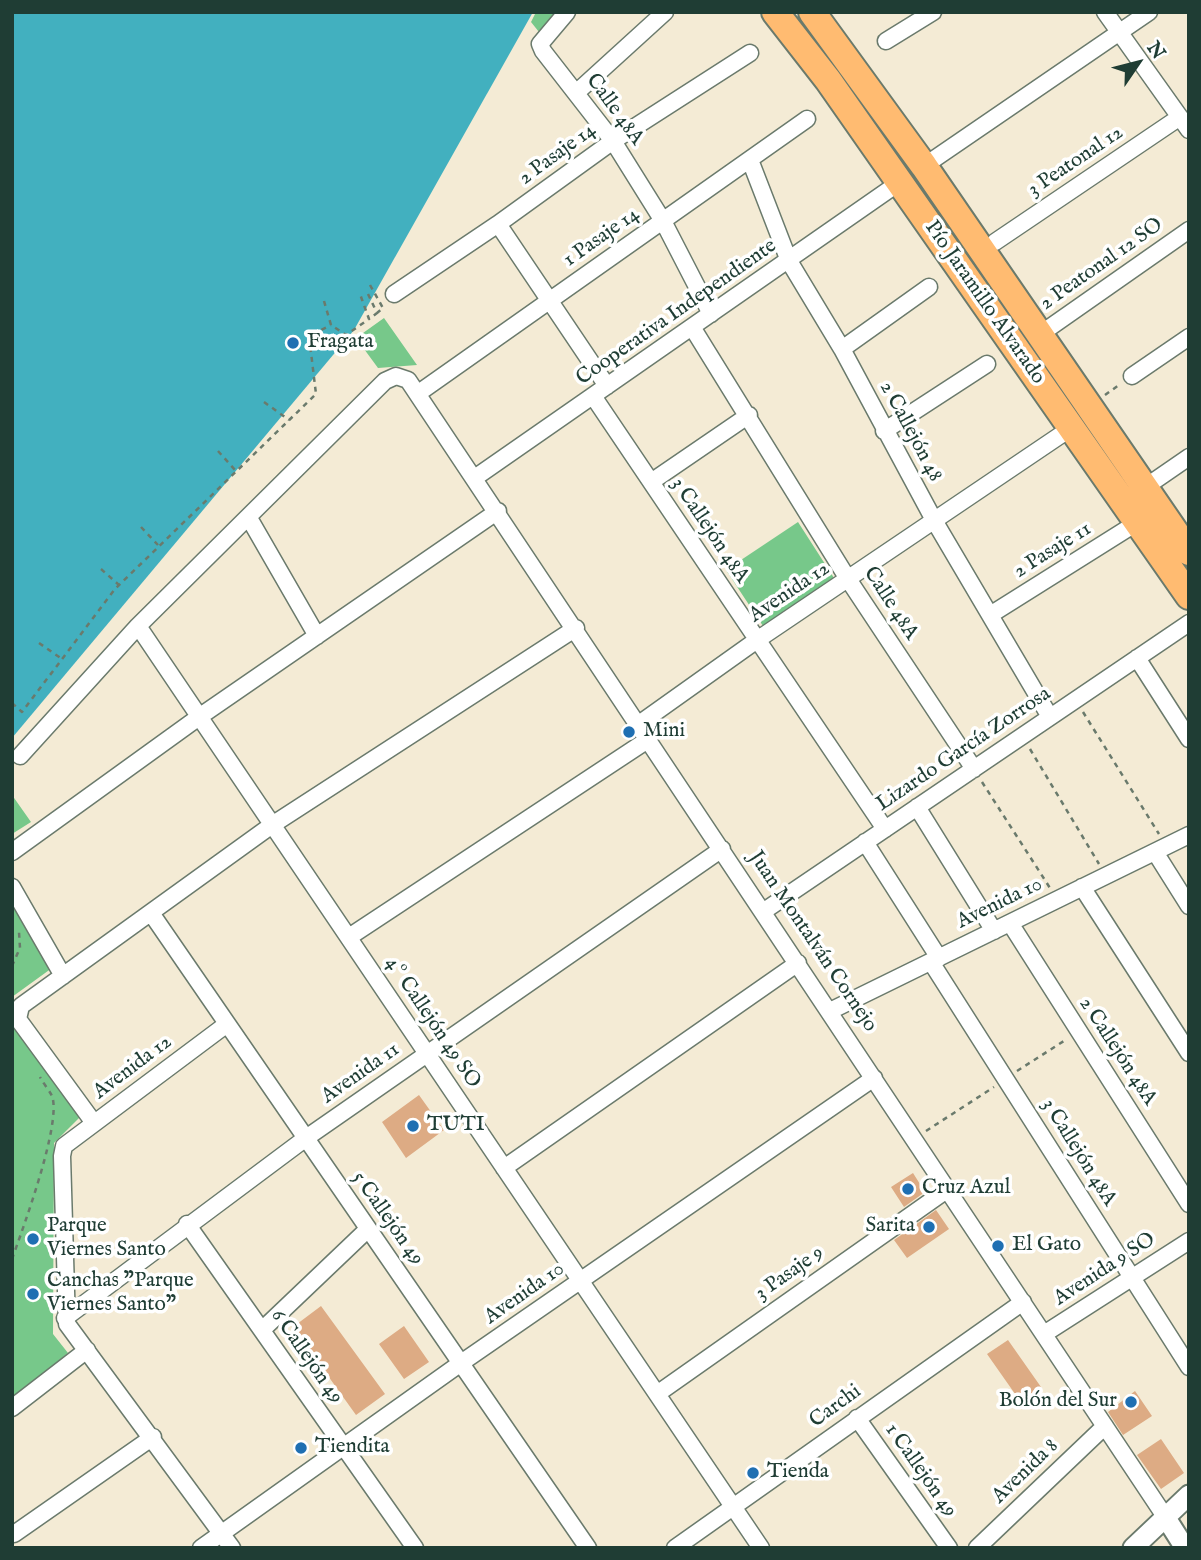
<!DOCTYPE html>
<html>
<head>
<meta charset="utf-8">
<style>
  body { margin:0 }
  #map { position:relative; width:1201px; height:1560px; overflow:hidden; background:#f4ebd5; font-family:"IM FELL English",serif }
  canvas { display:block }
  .frame { position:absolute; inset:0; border:14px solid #1f3d34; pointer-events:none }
  .north { position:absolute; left:1103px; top:28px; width:70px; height:70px; -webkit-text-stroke:5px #fff; paint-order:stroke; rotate:55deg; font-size:19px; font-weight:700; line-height:28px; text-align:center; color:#1f3d34 }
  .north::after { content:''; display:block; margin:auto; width:24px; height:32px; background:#1f3d34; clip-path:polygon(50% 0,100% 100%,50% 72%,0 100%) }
</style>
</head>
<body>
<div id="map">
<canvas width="1201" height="1560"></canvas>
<div class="frame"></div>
<div class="north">N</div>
</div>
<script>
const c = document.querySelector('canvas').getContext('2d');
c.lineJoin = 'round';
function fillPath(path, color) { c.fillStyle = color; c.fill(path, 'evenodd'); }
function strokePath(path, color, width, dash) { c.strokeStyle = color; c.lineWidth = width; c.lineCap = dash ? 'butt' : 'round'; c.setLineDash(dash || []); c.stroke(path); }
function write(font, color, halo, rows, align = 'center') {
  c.font = font + ' "IM FELL English",serif'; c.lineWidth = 7; c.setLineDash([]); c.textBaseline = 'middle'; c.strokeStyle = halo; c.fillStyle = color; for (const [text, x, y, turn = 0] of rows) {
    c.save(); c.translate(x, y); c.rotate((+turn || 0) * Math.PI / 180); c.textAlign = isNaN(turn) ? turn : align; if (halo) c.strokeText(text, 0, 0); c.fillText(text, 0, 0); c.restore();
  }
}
const green = new Path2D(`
  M 536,12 L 556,12 L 539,32 L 531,22 Z
  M 384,318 L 417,365 L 378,368 L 356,338 Z
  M 798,522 L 834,578 L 763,626 L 726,570 Z
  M 12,795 L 31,822 L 12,834 Z
  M 12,893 L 52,968 L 12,997 Z
  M 12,1007 L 85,1112 L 54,1143 L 53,1334 L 68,1353 L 12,1399 Z`);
const water = new Path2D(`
  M 12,12 L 533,12 L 354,330 L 12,738 Z`);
const building = new Path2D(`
  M 419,1095 L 444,1130 L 406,1158 L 382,1122 Z
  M 913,1173 L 925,1192 L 904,1207 L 891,1187 Z
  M 936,1210 L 949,1229 L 907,1258 L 894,1240 Z
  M 321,1306 L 385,1394 L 356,1415 L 293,1327 Z
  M 404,1326 L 429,1362 L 404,1379 L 379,1344 Z
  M 1008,1340 L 1041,1387 L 1020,1401 L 987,1354 Z
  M 1135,1391 L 1152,1416 L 1123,1435 L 1108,1412 Z
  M 1161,1439 L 1184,1473 L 1161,1489 L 1137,1455 Z`);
const path = new Path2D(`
  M 370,285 L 383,308 L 377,313
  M 368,294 L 377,313 L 369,319
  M 324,301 L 331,325 L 346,335 L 369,319 L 360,294
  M 1105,395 L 1119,385
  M 264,402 L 289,420
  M 218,451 L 235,470
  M 141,527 L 158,545
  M 101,569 L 119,585
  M 39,643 L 62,659
  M 12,703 L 22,712 L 115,589 L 316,394 L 309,336 L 331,325
  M 1083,712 L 1159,834
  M 1030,749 L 1099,864
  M 982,782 L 1050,888
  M 12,966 L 20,948 L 19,932
  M 1017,1071 L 1067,1039
  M 926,1131 L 994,1087
  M 12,1259 C 23,1228 62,1123 52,1096 C 49,1090 43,1083 40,1077`);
const minor = new Path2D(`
  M 567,12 L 540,44 L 543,51 L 613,141 L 663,221 L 711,314
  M 1105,12 L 1189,130
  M 886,41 L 933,12
  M 576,93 L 665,12
  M 750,160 L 789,261 L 842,349 L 935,522 L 1050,717
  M 924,166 L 1149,12
  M 498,224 L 607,386
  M 995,242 L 1180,117
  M 394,294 L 498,224 L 613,141 L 750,53
  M 692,327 L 848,579 L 974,769
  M 1039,335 L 1189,230
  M 842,349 L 929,287
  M 1132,376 L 1189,337
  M 420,392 L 807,119
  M 593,396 L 885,829
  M 884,431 L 987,364
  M 476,477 L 900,182
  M 651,482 L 749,415
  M 1144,488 L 1189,457
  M 249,518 L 317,636
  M 990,615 L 1138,522
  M 138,626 L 761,1548
  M 1137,658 L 1189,739
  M 639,724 L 757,640 L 1071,428
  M 20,756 L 138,626 L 385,381 L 396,376 L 408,380 L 1166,1518
  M 917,807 L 994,931
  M 865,842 L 939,958
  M 12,852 L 199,717 L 498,511
  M 1155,852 L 1189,906
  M 12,887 L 63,976
  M 1082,887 L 1189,1053
  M 764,911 L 1189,623
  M 151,913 L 588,1548
  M 1010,923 L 1189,1204
  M 349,937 L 649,739
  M 931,962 L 1189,1367
  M 830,1011 L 1189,835
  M 227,1024 L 64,1146 L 62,1156 L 67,1324 L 232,1548
  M 94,1123 L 18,1019 L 21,1006 L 272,825 L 576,628
  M 504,1168 L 798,963
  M 187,1224 L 415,1548
  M 65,1318 L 306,1138 L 722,849
  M 262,1330 L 368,1229
  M 1044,1334 L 1189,1241
  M 657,1394 L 948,1189
  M 12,1408 L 87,1350
  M 857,1418 L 949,1548
  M 14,1534 L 153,1437
  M 201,1548 L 461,1363 L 874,1078
  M 675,1548 L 1023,1302
  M 977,1548 L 1105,1426`);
const tertiary = new Path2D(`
  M 1166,1518 L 1185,1548
  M 1133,1548 L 1189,1495`);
const trunk = new Path2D(`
  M 775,12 L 828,80 L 1189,596
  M 812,12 L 924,166 L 1189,552`);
const markers = [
  [293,343,7,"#1f6fb2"],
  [629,732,7,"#1f6fb2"],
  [413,1126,7,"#1f6fb2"],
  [908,1189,7,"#1f6fb2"],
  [929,1227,7,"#1f6fb2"],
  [33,1239,7,"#1f6fb2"],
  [998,1246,7,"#1f6fb2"],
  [33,1294,7,"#1f6fb2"],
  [1131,1402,7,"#1f6fb2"],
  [301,1448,7,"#1f6fb2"],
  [753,1473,7,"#1f6fb2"]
];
const streetNames = [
  ["Calle 48A",614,110,54],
  ["2 Pasaje 14",558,155,-36],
  ["3 Peatonal 12",1076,162,-34],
  ["1 Pasaje 14",602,238,-35],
  ["2 Peatonal 12 SO",1102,265,-35],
  ["Pío Jaramillo Alvarado",984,303,55],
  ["Cooperativa Independiente",677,313,-35],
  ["2 Callejón 48",910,432,62],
  ["3 Callejón 48A",709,531,56],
  ["2 Pasaje 11",1053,551,-32],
  ["Avenida 12",790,593,-34],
  ["Calle 48A",890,604,57],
  ["Lizardo García Zorrosa",964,750,-34],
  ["Avenida 10",1000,904,-26],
  ["Juan Montalván Cornejo",812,942,56],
  ["4º Callejón 49 SO",432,1023,56],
  ["2 Callejón 48A",1117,1052,57],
  ["Avenida 12",133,1068,-37],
  ["Avenida 11",361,1074,-35],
  ["3 Callejón 48A",1078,1153,58],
  ["5 Callejón 49",387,1219,55],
  ["Avenida 9 SO",1105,1270,-33],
  ["3 Pasaje 9",790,1274,-35],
  ["Avenida 10",525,1294,-35],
  ["6 Callejón 49",306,1357,55],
  ["Carchi",836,1407,-36],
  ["1 Callejón 49",920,1471,55],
  ["Avenida 8",1026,1472,-44]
];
const poiNames = [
  ["Fragata",307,343],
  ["Mini",643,732],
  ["TUTI",427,1126],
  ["Cruz Azul",922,1189],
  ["Parque",47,1227],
  ["Viernes Santo",47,1251],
  ["Sarita",915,1227,"right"],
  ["El Gato",1012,1246],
  ["Canchas \"Parque",47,1282],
  ["Viernes Santo\"",47,1306],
  ["Bolón del Sur",1117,1402,"right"],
  ["Tiendita",315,1448],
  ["Tienda",767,1473]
];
fillPath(green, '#77c88a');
fillPath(water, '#42b0bf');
fillPath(building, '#ddab84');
strokePath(minor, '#6a7a6c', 19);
strokePath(tertiary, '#6a7a6c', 23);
strokePath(trunk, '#6a7a6c', 30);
strokePath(path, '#6a7a6c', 2.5, [5, 5]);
strokePath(minor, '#fff', 16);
strokePath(tertiary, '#fff', 19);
strokePath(trunk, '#ffbb71', 26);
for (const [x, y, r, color] of markers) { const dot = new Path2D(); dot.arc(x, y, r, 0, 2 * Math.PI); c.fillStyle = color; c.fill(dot); strokePath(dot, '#fff', 2.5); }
write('21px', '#1f3d34', '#fff', streetNames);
write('21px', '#1f3d34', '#fff', poiNames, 'left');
</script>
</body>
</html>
